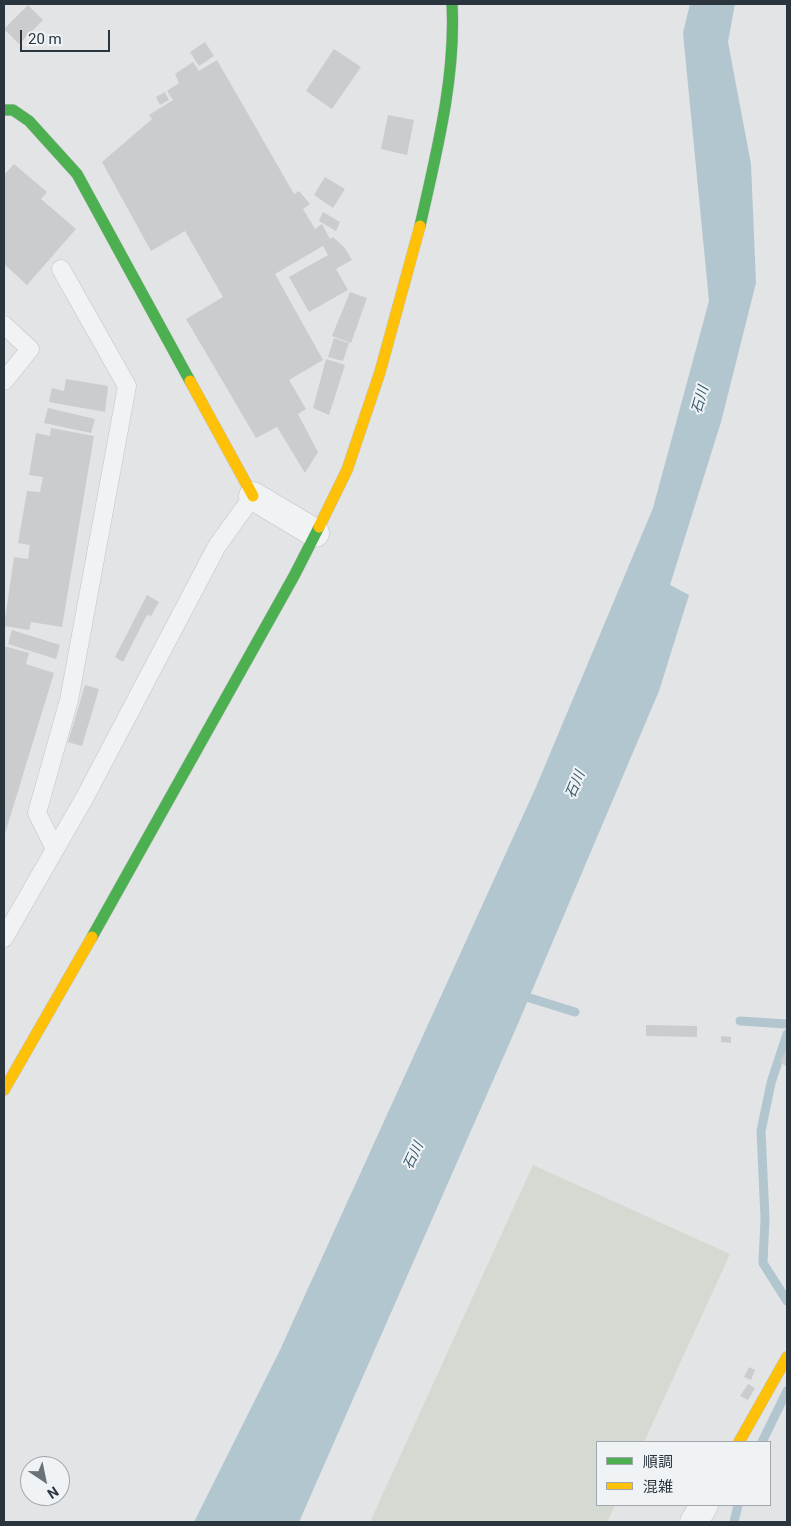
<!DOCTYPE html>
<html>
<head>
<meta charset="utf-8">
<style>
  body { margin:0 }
  #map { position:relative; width:791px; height:1526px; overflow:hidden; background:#e2e4e6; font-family:Roboto,"Noto Sans JP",sans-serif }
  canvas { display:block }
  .frame { position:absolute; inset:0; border:5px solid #2a353e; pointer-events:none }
  .legend { position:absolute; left:596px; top:1441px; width:175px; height:65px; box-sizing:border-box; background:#f0f3f6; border:1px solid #a1a7ac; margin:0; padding:6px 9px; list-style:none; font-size:15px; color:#2a353e }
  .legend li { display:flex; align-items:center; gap:10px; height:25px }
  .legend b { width:25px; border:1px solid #a1a7ac }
  .north { position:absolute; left:20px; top:1456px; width:50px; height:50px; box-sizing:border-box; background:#f0f3f6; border:1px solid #a1a7ac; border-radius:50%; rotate:146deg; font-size:14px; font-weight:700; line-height:20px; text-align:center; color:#2a353e }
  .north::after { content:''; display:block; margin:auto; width:18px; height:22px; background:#6a7279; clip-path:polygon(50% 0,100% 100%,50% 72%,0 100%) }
  .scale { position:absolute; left:20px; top:30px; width:90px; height:22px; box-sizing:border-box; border:2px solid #2a353e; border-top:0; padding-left:6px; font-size:15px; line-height:18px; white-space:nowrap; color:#2a353e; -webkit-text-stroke:4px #f0f3f6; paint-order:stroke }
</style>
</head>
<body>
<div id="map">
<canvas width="791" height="1526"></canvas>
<div class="frame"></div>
<ul class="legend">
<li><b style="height:6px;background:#4caf50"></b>順調</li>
<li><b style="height:6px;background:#ffc107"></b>混雑</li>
</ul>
<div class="north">N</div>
<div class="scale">20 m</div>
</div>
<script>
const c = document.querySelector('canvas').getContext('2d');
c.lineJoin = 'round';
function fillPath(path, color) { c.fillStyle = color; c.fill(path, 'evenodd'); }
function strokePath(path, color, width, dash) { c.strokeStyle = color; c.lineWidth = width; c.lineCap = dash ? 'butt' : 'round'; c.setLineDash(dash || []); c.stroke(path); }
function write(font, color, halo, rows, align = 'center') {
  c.font = font + ' Roboto,"Noto Sans JP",sans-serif'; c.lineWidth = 4; c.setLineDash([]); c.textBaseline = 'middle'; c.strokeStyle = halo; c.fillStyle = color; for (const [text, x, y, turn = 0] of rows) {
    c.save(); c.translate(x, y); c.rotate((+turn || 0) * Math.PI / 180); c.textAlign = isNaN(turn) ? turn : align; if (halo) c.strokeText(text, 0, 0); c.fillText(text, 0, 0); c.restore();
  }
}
const green = new Path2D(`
  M 533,1165 L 730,1254 L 644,1442 L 597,1442 L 597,1505 L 615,1505 L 607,1522 L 370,1522 Z`);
const water = new Path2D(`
  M 690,4 L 735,4 L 728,42 L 751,164 L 756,283 L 721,422 L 670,585 L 689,595 L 659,691 L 517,1026 L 299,1522 L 194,1522 L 280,1350 L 536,787 L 653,508 L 709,301 L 683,33 Z`);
const stream = new Path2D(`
  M 517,994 L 575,1012
  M 740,1021 L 787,1024
  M 787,1034 L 771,1083 L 761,1131 L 765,1218 L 763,1263 L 787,1301
  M 762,1442 L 787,1391
  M 734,1522 L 738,1505`);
const building = new Path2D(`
  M 28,5 L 43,20 L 19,44 L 4,29 Z
  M 205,42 L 214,56 L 199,66 L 190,52 Z
  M 334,49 L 361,67 L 332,109 L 306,91 Z
  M 217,60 L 294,194 L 299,191 L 310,204 L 303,209 L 315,229 L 322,224 L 330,239 L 333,237 L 345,248 L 352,260 L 336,269 L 348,290 L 309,312 L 289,277 L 328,255 L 323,246 L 275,274 L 323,360 L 289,380 L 306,409 L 298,414 L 318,452 L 305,473 L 277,427 L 256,438 L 186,319 L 223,297 L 185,231 L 151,251 L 102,162 L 152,119 L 149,115 L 173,100 L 167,91 L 179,83 L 175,74 L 193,62 L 199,71 Z
  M 165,92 L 169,100 L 160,105 L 156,97 Z
  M 388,115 L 414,120 L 407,155 L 381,149 Z
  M 14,164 L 47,192 L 41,199 L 76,229 L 27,285 L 4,264 L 4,175 Z
  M 325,177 L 345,189 L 333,208 L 314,195 Z
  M 323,212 L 340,222 L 336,231 L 319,221 Z
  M 350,292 L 367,298 L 351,343 L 332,336 Z
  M 334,338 L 349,343 L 343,361 L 328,357 Z
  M 326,359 L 345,365 L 329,415 L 313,408 Z
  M 66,379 L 108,386 L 105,412 L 49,402 L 52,388 L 64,391 Z
  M 48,408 L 95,419 L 91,433 L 44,423 Z
  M 51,428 L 94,436 L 62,627 L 31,622 L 29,630 L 4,626 L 14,557 L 28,559 L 30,545 L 18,543 L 27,491 L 40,492 L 43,477 L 29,475 L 36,433 L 50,436 Z
  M 147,595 L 159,602 L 151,616 L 147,615 L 123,662 L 115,657 Z
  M 12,630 L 60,645 L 56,659 L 8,644 Z
  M 4,646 L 29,653 L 26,664 L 54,673 L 4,837 Z
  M 85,685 L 99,689 L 82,746 L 68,742 Z
  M 646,1025 L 697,1026 L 697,1037 L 646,1036 Z
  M 721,1036 L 731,1037 L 731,1043 L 721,1042 Z
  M 787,1048 L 787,1067 L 780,1062 Z
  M 749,1367 L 755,1370 L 751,1380 L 744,1377 Z
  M 748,1384 L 755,1388 L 748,1400 L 740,1396 Z`);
const lane = new Path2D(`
  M 4,325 L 30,349 L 4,381
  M 55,849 L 37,813 L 69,700 L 127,386 L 61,269
  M 4,938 L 85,797 L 217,546 L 253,496`);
const street = new Path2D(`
  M 253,496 L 315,533
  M 694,1522 L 704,1505`);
const fast = new Path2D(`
  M 4,110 L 13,110 L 29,121 L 77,174 L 190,381
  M 420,226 C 436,154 456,78 452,4
  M 92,937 L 294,576 L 319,527`);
const slow = new Path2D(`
  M 190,381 L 253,496
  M 319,527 L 347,470 L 380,372 L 420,226
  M 4,1090 L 92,937
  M 739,1442 L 787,1357`);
const waterNames = [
  ["石川",701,400,-74],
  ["石川",576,785,-67],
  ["石川",414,1156,-65]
];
fillPath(green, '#d4dad2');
fillPath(water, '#b2c6cf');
strokePath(stream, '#b2c6cf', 9);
fillPath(building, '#caccce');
strokePath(lane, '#c0c2c4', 19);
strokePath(street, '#c0c2c4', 29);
strokePath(fast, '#c0c2c4', 12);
strokePath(slow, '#c0c2c4', 12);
strokePath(lane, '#f1f2f4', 18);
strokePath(street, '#f1f2f4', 28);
strokePath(fast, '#4caf50', 11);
strokePath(slow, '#ffc107', 11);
write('italic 14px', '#385b6e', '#f0f3f6', waterNames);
</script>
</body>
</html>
